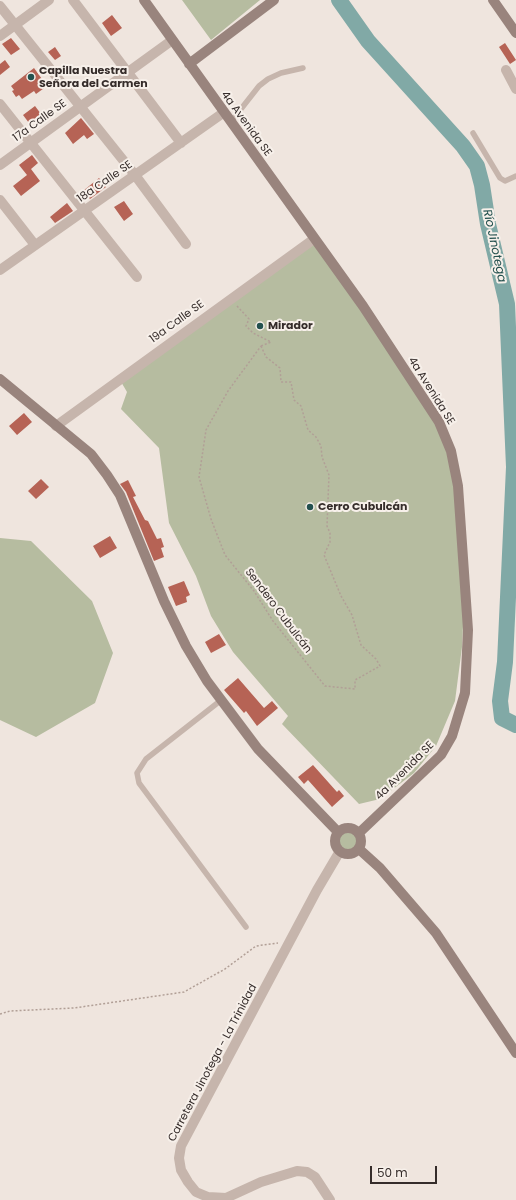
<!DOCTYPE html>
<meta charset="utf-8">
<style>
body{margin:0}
#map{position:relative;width:516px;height:1200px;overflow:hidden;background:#efe5de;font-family:Poppins,sans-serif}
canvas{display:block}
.scale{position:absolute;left:370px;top:1166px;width:67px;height:18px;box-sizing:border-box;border:2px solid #352c2a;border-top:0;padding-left:5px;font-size:12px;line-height:14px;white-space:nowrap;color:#352c2a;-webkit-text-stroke:3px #f7f0ea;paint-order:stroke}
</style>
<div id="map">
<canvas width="516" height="1200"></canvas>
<div class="scale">50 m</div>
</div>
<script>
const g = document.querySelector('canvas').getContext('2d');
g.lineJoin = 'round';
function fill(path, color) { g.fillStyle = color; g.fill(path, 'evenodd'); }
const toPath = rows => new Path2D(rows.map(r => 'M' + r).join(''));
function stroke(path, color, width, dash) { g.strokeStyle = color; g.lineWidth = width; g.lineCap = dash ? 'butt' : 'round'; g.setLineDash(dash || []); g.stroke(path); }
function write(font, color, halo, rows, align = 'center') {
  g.font = font + ' Poppins,sans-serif'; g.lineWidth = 4; g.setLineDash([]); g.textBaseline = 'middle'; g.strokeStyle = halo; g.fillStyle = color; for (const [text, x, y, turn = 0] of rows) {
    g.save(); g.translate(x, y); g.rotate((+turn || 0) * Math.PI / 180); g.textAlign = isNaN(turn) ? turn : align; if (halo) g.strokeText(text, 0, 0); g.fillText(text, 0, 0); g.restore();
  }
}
const green = toPath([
 [182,0,260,0,211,40],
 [315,241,438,423,457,486,464,606,462,647,455,701,436,746,414,773,380,799,359,804,282,724,288,716,233,652,211,616,196,576,169,523,159,448,121,409,127,392,120,380],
 [0,538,31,541,92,601,113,653,95,703,36,737,0,720],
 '336 841a12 12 0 1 1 24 0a12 12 0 1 1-24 0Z'
]);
const stream = toPath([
 [513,441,516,440]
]);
const river = toPath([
 [339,0,368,41,463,146,477,166,482,185,488,224,507,304,514,467,505,662,500,701,502,718,516,725]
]);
const building = toPath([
 [112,15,122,28,111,36,102,23],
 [11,38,20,49,11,55,2,44],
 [505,43,516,60,510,64,499,47],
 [55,47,61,56,55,60,48,52],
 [5,60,10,67,0,75,0,64],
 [34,68,47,86,36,94,34,91,22,99,19,95,16,97,12,91,14,90,11,86],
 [35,106,41,114,29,123,23,115],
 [81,118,94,134,87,139,84,135,73,144,65,133],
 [32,155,38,163,31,169,40,181,21,196,13,186,27,175,19,165],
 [99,178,106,187,90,199,83,191],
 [124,201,133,214,124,221,114,207],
 [67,203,73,211,55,223,50,217],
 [24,413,32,422,17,435,9,426],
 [41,479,49,487,36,499,28,491],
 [128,480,136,496,133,497,145,520,148,521,157,539,161,538,164,547,161,548,164,557,154,561,126,492,120,484],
 [110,536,117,548,100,558,93,546],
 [184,581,190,595,186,597,187,602,176,606,168,587],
 [219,634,226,645,211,653,205,642],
 [238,678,264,708,272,701,278,708,257,726,246,711,244,713,224,690],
 [313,765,337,792,339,790,344,796,332,807,308,780,304,784,298,777]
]);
const path = toPath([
 [237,306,249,319,246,326,253,333,271,342,261,346],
 [261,346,266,357,280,368,281,382,291,382,294,400,301,406,308,430,316,437,321,446,322,457,329,475,327,526,330,533,330,542,324,555,341,596,352,615,361,645,376,659,380,666,355,680,355,689,325,686,273,621,254,591,225,555,211,519,199,477,206,430,228,391,261,346],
 [0,1014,10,1011,74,1008,184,992,225,969,256,946,278,943]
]);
const lane = toPath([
 [230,123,259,86,268,79,281,73,303,68],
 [473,133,500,178,505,181,516,176],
 [220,701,146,759,137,773,139,783,246,927]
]);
const street = toPath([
 [73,0,181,143],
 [0,6,135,175,186,244],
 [0,36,49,0],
 [506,70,516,89],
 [0,104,137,277],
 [0,165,171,41],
 [0,200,35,245],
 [0,270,223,113],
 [56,426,314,239],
 [330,1200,315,1177,307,1172,297,1171,261,1182,226,1198,208,1197,196,1192,188,1182,181,1170,179,1158,181,1146,317,890,340,851]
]);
const secondary = toPath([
 [144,0,363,306,439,422,451,451,458,486,468,630,465,693,452,736,441,755,359,833],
 [493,0,516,33],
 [189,64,274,0],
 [0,379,91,454,107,475,120,495,164,601,186,646,207,681,258,749,338,832],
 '335 841a13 13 0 1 1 26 0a13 13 0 1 1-26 0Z',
 [359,849,380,868,436,933,516,1053]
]);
const markers = [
 [31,77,4,"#24514f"],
 [260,326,4,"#24514f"],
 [310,507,4,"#24514f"]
];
const poiNames = [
 ["Capilla Nuestra",39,71],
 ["Señora del Carmen",39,84],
 ["Mirador",268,326],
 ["Cerro Cubulcán",318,507]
];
const streetNames = [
 ["17a Calle SE",40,121,-36],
 ["4a Avenida SE",246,124,54],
 ["18a Calle SE",105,182,-35],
 ["19a Calle SE",177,322,-36],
 ["4a Avenida SE",431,391,58],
 ["Sendero Cubulcán",278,611,53],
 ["4a Avenida SE",405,771,-45],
 ["Carretera Jinotega - La Trinidad",213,1063,-62]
];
const waterNames = [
 ["Río Jinotega",494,246,78]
];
fill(green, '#b6bca0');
stroke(stream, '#81a9a6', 2.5);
stroke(river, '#81a9a6', 16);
fill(building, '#b66355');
stroke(path, '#b19f96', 1.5, [2, 2]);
stroke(lane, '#c6b5ac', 5.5);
stroke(street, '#c6b5ac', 10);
stroke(secondary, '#99847d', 10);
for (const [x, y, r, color] of markers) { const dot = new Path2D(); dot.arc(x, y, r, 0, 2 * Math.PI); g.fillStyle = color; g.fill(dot); stroke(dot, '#f7f0ea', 1.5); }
write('bold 11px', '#352c2a', '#f7f0ea', poiNames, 'left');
write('11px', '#352c2a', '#f7f0ea', streetNames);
write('italic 12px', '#24514f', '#f7f0ea', waterNames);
</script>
